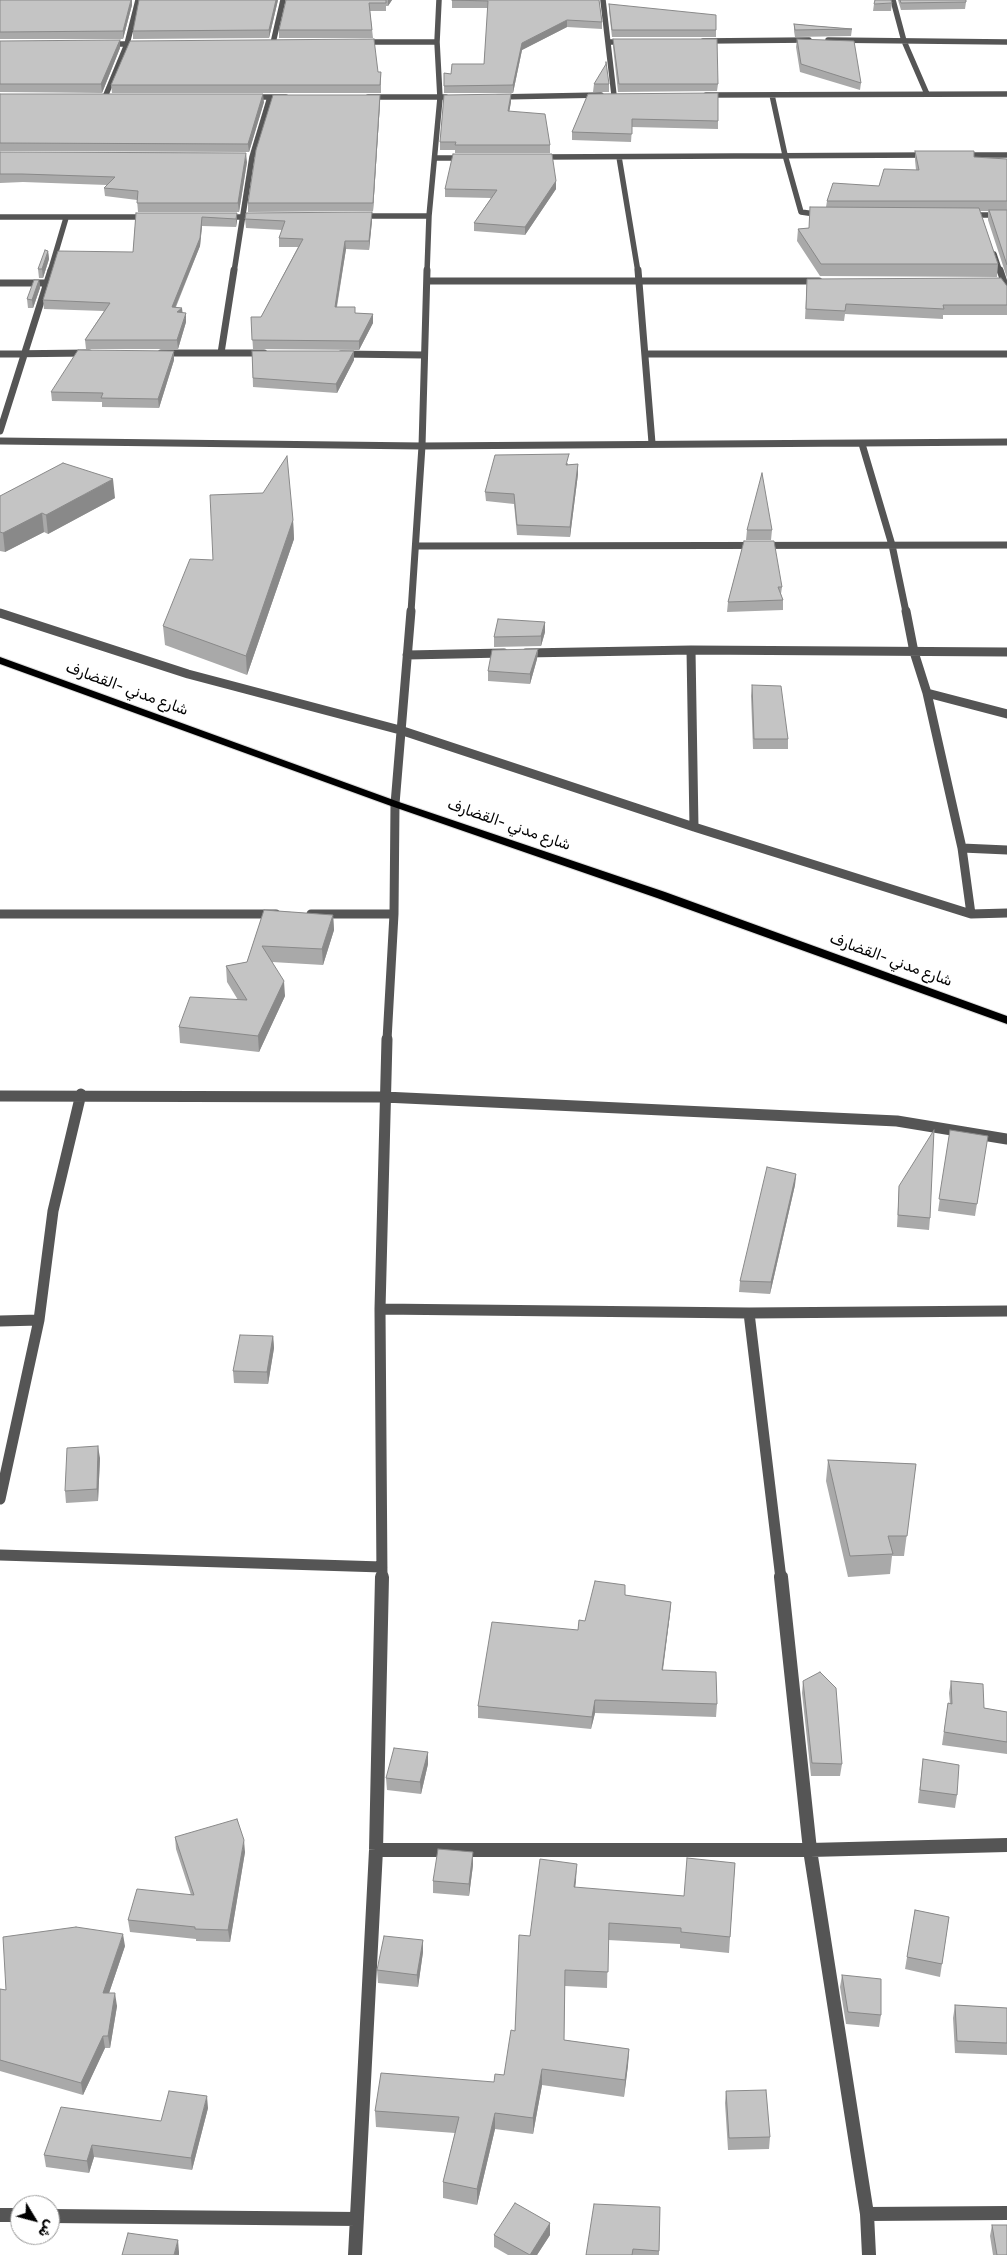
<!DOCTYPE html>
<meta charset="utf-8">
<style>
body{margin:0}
#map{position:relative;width:1007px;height:2255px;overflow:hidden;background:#fff;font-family:Rubik,Vazirmatn,sans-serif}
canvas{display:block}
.north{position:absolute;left:10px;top:2195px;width:50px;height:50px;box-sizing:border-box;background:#fff;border:1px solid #999;border-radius:50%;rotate:127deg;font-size:14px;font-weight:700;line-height:20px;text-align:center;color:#000}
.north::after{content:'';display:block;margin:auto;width:18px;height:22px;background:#000;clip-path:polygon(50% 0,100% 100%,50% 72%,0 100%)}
</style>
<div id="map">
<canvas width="1007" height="2255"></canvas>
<div class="north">ش</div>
</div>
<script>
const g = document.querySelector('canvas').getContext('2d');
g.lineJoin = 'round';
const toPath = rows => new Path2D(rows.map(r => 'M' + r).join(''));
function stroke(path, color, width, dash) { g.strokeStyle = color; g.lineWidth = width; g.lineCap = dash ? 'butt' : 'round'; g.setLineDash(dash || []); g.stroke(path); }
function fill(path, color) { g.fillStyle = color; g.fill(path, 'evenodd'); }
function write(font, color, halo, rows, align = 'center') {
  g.font = font + ' Rubik,Vazirmatn,sans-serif'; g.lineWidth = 4.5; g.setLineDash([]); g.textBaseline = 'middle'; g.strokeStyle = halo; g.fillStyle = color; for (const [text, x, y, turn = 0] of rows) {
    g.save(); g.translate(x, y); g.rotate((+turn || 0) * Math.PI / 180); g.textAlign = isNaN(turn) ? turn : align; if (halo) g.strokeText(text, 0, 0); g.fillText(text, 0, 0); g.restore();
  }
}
const minorFar4 = toPath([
 [603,0,614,95],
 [893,0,904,41,927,94],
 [828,40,1007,42],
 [703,41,809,40],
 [361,42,437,42],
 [608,42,626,42],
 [273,43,283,0],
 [106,44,141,44],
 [706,95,1007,94],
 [772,95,785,155,801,212,822,215],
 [105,97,127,44,138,0],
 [251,97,286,97],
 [368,97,446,97],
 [498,97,601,95],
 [961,155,1007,155],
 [541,157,929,155],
 [619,157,638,272],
 [435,158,466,158],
 [969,215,1007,215],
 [358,216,429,216],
 [0,217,149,217],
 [223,217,259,217],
 [994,254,1000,272],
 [50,272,66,218],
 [234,272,252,157,270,97],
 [427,272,429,216,440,98,437,42,439,0]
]);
const minorFar3 = toPath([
 [638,270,652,443],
 [1000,270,1007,291],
 [428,281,819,281],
 [0,283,45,283],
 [161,353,264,353],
 [221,353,234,270],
 [0,354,89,353],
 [341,354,424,355],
 [645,354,1007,354],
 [0,431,51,270],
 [0,441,422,446,1007,442],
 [862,444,892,545,906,612],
 [417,546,1007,545],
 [411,612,422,446,427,270]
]);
const minorFar2 = toPath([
 [906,611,914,652,927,693,962,848,971,914],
 [0,613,188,674,400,730,694,827,971,914,1007,913],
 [691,650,694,827],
 [526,653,691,650,1007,652],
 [407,655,504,653],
 [927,693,1007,714],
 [962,848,1007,850],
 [0,914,276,914],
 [311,914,394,914],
 [387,1040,394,914,395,804,411,611]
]);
const minorFar1 = toPath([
 [0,1096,384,1097,897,1121,1007,1139],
 [380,1309,749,1313,1007,1311],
 [749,1313,781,1579],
 [0,1321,39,1320],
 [0,1499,39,1320,53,1211,81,1094],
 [0,1555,382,1567],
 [382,1579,380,1309,387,1039]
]);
const minor = toPath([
 [781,1577,810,1850,867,2214,869,2255],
 [376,1850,810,1850,1007,1845],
 [867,2214,1007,2213],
 [0,2215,20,2215],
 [50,2216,357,2219],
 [355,2255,376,1850,382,1577]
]);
const trunk = toPath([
 [0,657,399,802,665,892,1007,1016,1007,1024,657,898,391,806,0,664,0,657]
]);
const wall = toPath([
 [0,0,132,5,123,39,0,39],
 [278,0,269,38,133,39,133,31],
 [286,0,392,0,388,6,386,6,386,11,370,11,373,38,279,38,279,30],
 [452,0,599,0,602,22,602,29,567,27,522,50,513,93,444,93,444,73,451,74,484,64,488,8,452,8],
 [898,0,966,0,966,2,965,9,901,10],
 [892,3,891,11,873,11,874,4],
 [609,4,716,30,716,37,612,37,609,11],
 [794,24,852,29,851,36,795,37,794,31],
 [613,39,718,84,717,91,618,92,613,47],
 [797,39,861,83,860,90,800,72,796,47],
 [0,41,120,48,102,93,0,92],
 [381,72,381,93,112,93,111,85],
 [594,84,609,84,609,92,593,92],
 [0,94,264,102,249,152,0,151],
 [588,94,718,121,718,129,632,127,631,142,572,140,572,132],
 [380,95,380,103,373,211,248,212,248,203],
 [511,102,509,111,550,145,550,153,455,153,455,150,440,150,440,142],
 [915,151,974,157,1007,159,1007,278,988,220,988,211,980,211,998,264,997,277,820,276,797,241,798,229,809,228,810,207,826,207,827,201,879,186,916,170,915,160],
 [0,152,247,162,239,212,138,212,137,200,105,196,104,188,107,185,23,182,0,183],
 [556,181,556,189,525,235,474,231,474,223,491,198,445,197,445,189],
 [372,212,372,221,369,250,346,249,337,307,355,313,373,314,373,323,359,350,253,349,251,317,261,317,298,247,279,247,279,238,282,230,246,228,245,219],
 [136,213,237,213,237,221,236,227,202,226,200,246,176,307,182,308,182,313,186,322,178,349,86,349,85,340,104,311,44,309,43,300,133,252],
 [48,251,49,259,43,278,39,278,38,269],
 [807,279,1007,286,1007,315,943,315,943,319,845,314,844,321,805,319],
 [39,280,40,288,33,308,28,308,27,299],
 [252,351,354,360,337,393,253,387],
 [174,360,159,408,102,407,102,402,52,401,51,392],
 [568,463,568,465,578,464,578,474,570,537,517,535,514,504,486,501,485,492],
 [0,496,115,498,48,534,44,532,5,552,0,551],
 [293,520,294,539,247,675,165,645,163,626,213,560],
 [747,530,772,530,771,540,746,540],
 [744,541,782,587,781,594,783,600,783,610,727,612,728,602],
 [545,622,545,632,541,646,494,647,494,637],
 [538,649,537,659,530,684,488,681,488,671],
 [752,685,788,739,788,749,753,749,751,696],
 [264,910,333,915,334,930,323,965,272,962,285,996,259,1052,180,1043,179,1027,238,1000,227,982,226,966,247,962],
 [950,1130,986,1147,975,1216,938,1211],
 [796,1174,795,1185,770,1294,739,1292,740,1281],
 [899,1186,930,1218,929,1230,897,1227],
 [273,1336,274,1348,268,1384,234,1383,233,1371],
 [100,1458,98,1501,66,1503,65,1491],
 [828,1460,916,1464,904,1556,892,1556,890,1574,848,1577,826,1481],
 [625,1595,671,1602,670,1614,663,1670,717,1704,716,1717,595,1713,591,1729,478,1718,478,1706,578,1630,585,1621],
 [803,1681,842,1764,840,1776,811,1776,802,1693],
 [951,1681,984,1708,1007,1712,1007,1754,942,1745,948,1703,950,1704,949,1693],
 [428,1752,428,1764,421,1794,387,1790,386,1778],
 [923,1759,957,1795,955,1808,918,1803],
 [175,1837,245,1852,230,1942,196,1941,196,1939,130,1932,128,1920,191,1895,176,1849],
 [735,1863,729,1953,680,1948,680,1944,608,1940,607,1988,565,1986,564,2040,629,2049,628,2065,624,2097,542,2085,533,2134,495,2129,477,2205,443,2198,443,2182,455,2133,376,2127,375,2111,494,2082,504,2075,515,2031,530,1936,576,1880,575,1888,684,1896],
 [473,1865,469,1896,433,1893,433,1881],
 [915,1910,949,1917,940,1977,905,1969],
 [423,1940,423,1952,418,1987,378,1983,377,1970],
 [125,1946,109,1993,117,2006,110,2048,105,2048,83,2095,0,2071,0,1989,6,1990],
 [842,1975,881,2015,879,2027,846,2024,840,1987],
 [955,2005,1007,2008,1007,2055,955,2053,953,2018],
 [726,2091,770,2137,769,2149,728,2150,725,2103],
 [208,2108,192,2170,94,2157,89,2173,46,2167,44,2155],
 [660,2207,659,2255,586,2255],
 [992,2225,1007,2255,993,2255,990,2236],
 [494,2235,550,2235,537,2255,508,2255,494,2247]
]);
const shadedWall = toPath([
 [131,0,132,0,132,5,123,39,123,31],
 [276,0,278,0,269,38,269,30],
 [388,0,392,0,388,6],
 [567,20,567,27,522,50,513,93,513,85,522,43],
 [120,40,120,48,102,93,101,84],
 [263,94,264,102,249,152,248,144],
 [511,94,511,102,508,119,508,111],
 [380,95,380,103,373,211,373,203],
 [246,153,247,162,239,212,238,203],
 [556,181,556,189,525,235,525,227],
 [372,212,372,221,369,250,369,241],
 [237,213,237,221,236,227,236,219],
 [202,217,202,226,200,246,172,315,172,307],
 [345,241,346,249,335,316,335,307],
 [48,251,49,259,43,278,42,269],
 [39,280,40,288,33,308,32,300],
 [182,308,183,316,177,312],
 [186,313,186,322,178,349,177,340],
 [373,314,373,323,359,350,359,341],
 [174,351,174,360,159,408,158,399],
 [354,351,354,360,337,393,336,384],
 [578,464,578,474,570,537,570,527],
 [113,479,115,498,48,534,46,515],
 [42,513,44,532,5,552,3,533],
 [293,520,294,539,247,675,246,656],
 [545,622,545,632,541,646,541,636],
 [538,649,537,659,530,684,530,674],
 [333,915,334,930,323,965,322,949],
 [284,981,285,996,259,1052,258,1036],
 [796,1174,795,1185,770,1294,771,1282],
 [273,1336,274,1348,268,1384,267,1372],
 [98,1446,100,1458,98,1501,97,1489],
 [671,1602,670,1614,661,1682,662,1670],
 [595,1700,595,1713,591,1729,592,1717],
 [428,1752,428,1764,421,1794,420,1782],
 [244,1840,245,1852,230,1942,228,1930],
 [473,1852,473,1865,469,1896,469,1884],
 [577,1864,576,1880,573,1904,574,1887],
 [123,1934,125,1946,105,2005,103,1993],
 [423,1940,423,1952,418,1987,417,1975],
 [115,1993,117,2006,110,2048,108,2036],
 [103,2036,105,2048,83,2095,81,2083],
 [629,2049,628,2065,624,2097,625,2080],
 [542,2069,542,2085,533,2134,533,2118],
 [207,2096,208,2108,192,2170,191,2158],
 [495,2113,495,2129,477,2205,477,2189],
 [92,2145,94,2157,89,2173,87,2161],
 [550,2223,550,2235,537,2255,530,2255],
 [178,2240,179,2252,179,2255,174,2255]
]);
const building = toPath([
 [0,0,131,0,123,31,0,32,0,0],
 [139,0,276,0,269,30,133,31,139,0],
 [286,0,386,0,386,3,369,3,372,30,279,30,286,0],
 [452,0,599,0,602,22,567,20,522,43,513,85,444,86,444,73,451,74,452,64,484,64,488,1,452,0],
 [875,0,891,0,892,3,874,4,875,0],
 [900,0,966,0,966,2,901,3,900,0],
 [609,4,716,15,716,30,612,30,609,4],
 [794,24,815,26,852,29,795,30,794,24],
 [374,39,378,72,381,72,380,85,111,85,130,41,374,39],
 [613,39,717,39,718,84,619,84,613,39],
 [797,39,854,41,861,83,801,64,797,39],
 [120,40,101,84,0,84,0,41,120,40],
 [606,62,609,84,594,84,606,64,606,62],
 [718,93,718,121,632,119,632,134,572,132,588,94,718,93],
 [0,94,263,94,248,144,0,143,0,94],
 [511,94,508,111,545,114,550,145,455,145,456,142,440,142,444,95,511,94],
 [273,95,380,95,373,203,248,203,256,150,273,95],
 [915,151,974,151,974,157,1007,159,1007,201,827,201,833,183,879,186,884,169,919,170,915,151],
 [0,152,246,153,238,203,137,203,138,191,104,188,115,177,22,174,0,174,0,152],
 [453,154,552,154,556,181,525,227,474,223,497,190,445,189,453,154],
 [810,207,979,208,998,264,821,264,798,229,809,228,810,207],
 [989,210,1007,210,1007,265,989,210],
 [372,212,369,241,345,241,335,307,355,307,355,313,373,314,359,341,252,340,251,317,261,317,303,239,279,238,285,221,245,219,246,213,372,212],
 [136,213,237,213,236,219,202,217,200,238,172,307,182,308,177,312,186,313,177,340,85,340,110,303,43,300,58,251,133,252,136,213],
 [45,250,48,251,42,269,38,269,45,250],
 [1001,278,1007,286,1007,305,943,305,944,309,846,304,845,311,806,309,807,279,1001,278],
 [34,280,39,280,32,300,27,299,34,280],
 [78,350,174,351,158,399,101,398,103,393,51,392,78,350],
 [252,351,354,351,336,384,253,378,252,351],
 [569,454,566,465,578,464,570,527,517,525,514,494,485,492,495,455,569,454],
 [287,456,293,520,246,656,163,626,190,559,213,560,210,495,263,493,287,456],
 [63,463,113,479,46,515,42,513,3,533,0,532,0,496,63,463],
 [762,473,772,530,747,530,762,473],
 [744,541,774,541,782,587,778,587,783,600,728,602,744,541],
 [498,619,545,622,541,636,494,637,498,619],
 [538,649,530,674,488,671,492,650,538,649],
 [752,685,781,686,788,739,754,739,752,685],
 [264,910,333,915,322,949,262,946,284,981,258,1036,179,1027,190,997,247,1000,226,966,247,962,264,910],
 [934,1130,930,1218,898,1215,899,1186,934,1130],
 [950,1130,988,1136,977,1204,939,1199,950,1130],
 [767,1167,796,1174,771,1282,740,1281,767,1167],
 [240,1335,273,1336,267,1372,233,1371,240,1335],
 [98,1446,97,1489,65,1491,67,1448,98,1446],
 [828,1460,916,1464,907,1536,888,1536,893,1554,850,1556,828,1460],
 [595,1581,625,1585,625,1595,671,1602,662,1670,716,1672,717,1704,595,1700,592,1717,478,1706,492,1622,578,1630,579,1620,585,1621,595,1581],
 [820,1672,836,1688,842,1764,812,1763,803,1681,820,1672],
 [951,1681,983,1684,984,1708,1007,1712,1007,1742,944,1732,948,1703,952,1704,951,1681],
 [394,1748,428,1752,420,1782,386,1778,394,1748],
 [923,1759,959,1765,957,1795,920,1790,923,1759],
 [237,1819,244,1840,228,1930,195,1929,195,1927,128,1920,137,1889,194,1895,175,1837,237,1819],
 [438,1849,473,1852,469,1884,433,1881,438,1849],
 [687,1858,735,1863,730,1937,681,1932,681,1928,609,1923,608,1972,565,1970,564,2040,629,2049,625,2080,542,2069,533,2118,495,2113,477,2189,443,2182,459,2117,375,2111,381,2073,494,2082,495,2074,504,2075,511,2030,515,2031,519,1935,530,1936,540,1859,577,1864,574,1887,684,1896,687,1858],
 [915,1910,949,1917,942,1964,907,1957,915,1910],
 [76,1927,123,1934,103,1993,115,1993,108,2036,103,2036,81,2083,0,2060,0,1989,6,1990,3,1937,76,1927],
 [384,1936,423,1940,417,1975,377,1970,384,1936],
 [842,1975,881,1979,881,2015,848,2012,842,1975],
 [955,2005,1007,2008,1007,2043,957,2041,955,2005],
 [766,2090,770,2137,729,2138,726,2091,766,2090],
 [169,2091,207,2096,191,2158,92,2145,87,2161,44,2155,61,2107,161,2121,169,2091],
 [515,2203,550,2223,530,2255,494,2235,515,2203],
 [594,2204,660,2207,659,2251,633,2249,632,2255,586,2255,594,2204],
 [992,2225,1007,2225,1007,2255,997,2255,992,2225],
 [128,2233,178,2240,174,2255,122,2255,128,2233]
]);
const streetNames = [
 ["شارع مدني -القضارف",127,689,20],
 ["شارع مدني -القضارف",509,825,19],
 ["شارع مدني -القضارف",891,960,20]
];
stroke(trunk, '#dbdbdb', 2);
stroke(minorFar4, '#555', 5.5);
stroke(minorFar3, '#555', 7);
stroke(minorFar2, '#555', 9);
stroke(minorFar1, '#555', 11);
stroke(minor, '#555', 14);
fill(trunk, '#000');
fill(wall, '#a9a9a9');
fill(shadedWall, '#898989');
fill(building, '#c4c4c4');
stroke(building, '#898989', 1);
write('15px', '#000', '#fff', streetNames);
</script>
